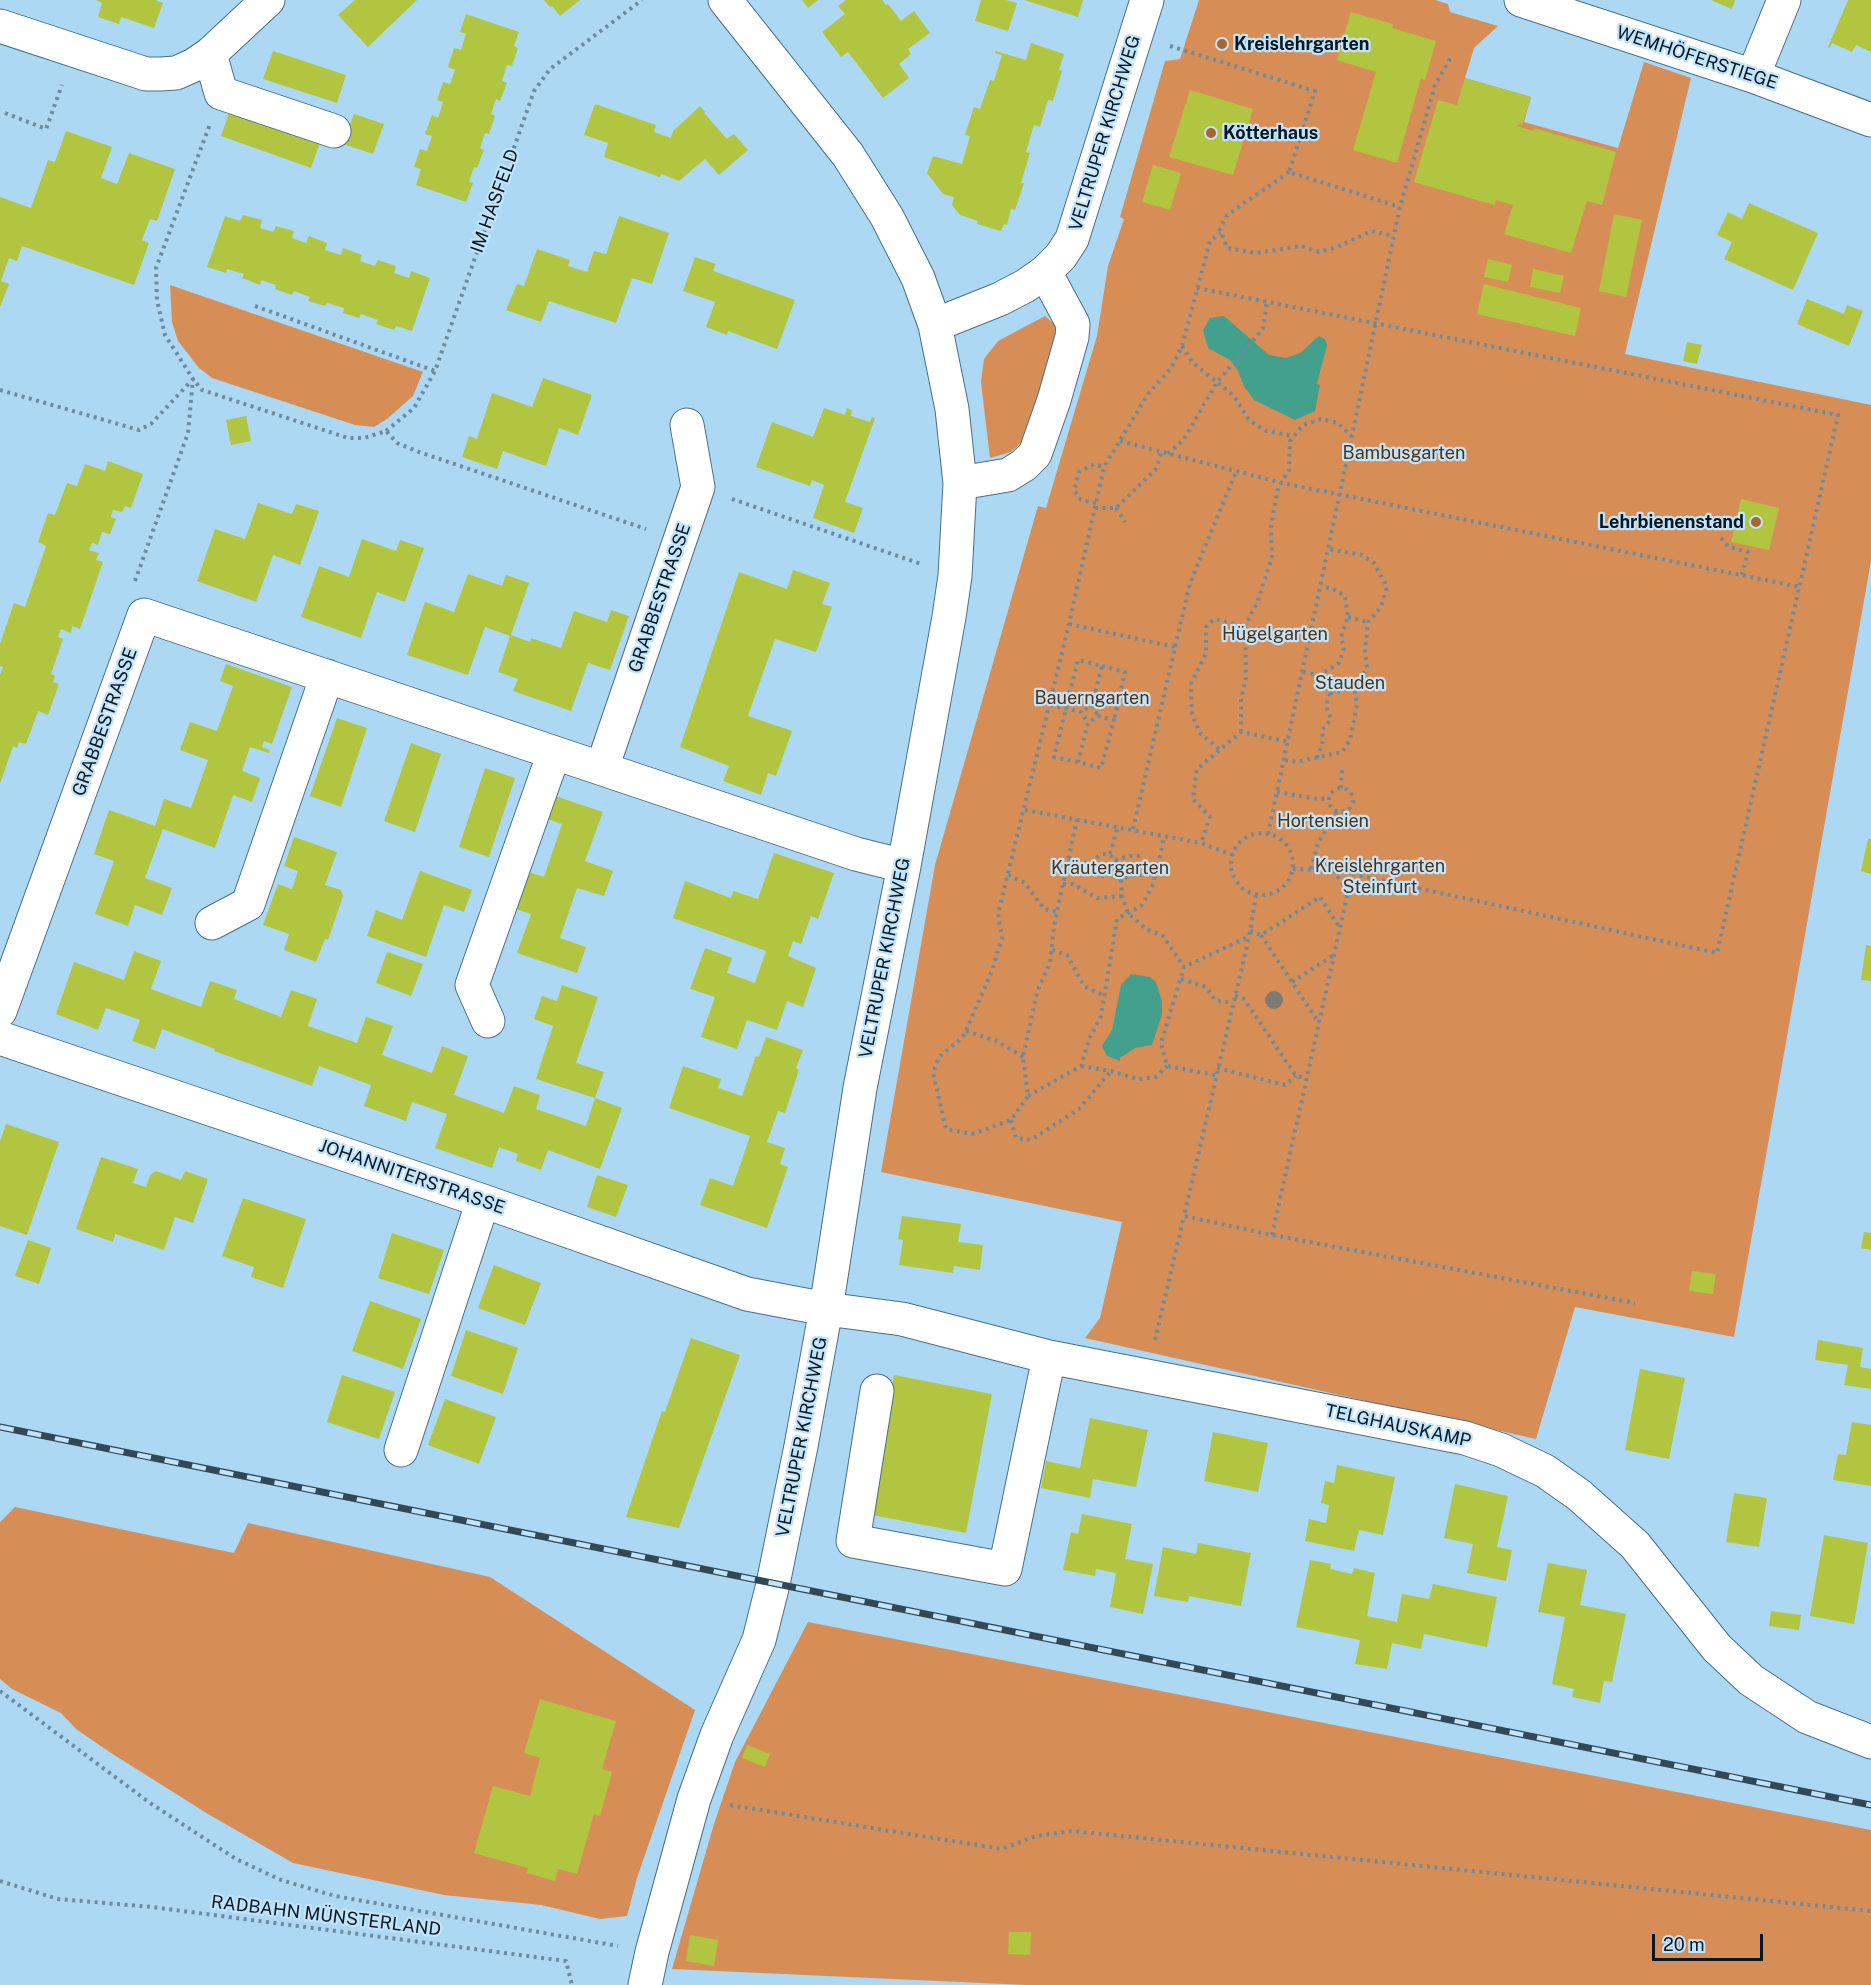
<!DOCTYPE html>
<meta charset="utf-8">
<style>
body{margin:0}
#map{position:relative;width:1871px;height:1985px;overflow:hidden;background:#add8f4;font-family:"Public Sans",sans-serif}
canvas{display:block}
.scale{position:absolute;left:1652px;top:1934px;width:111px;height:27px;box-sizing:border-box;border:3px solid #081822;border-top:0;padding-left:8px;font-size:18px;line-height:21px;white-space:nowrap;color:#081822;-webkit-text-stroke:4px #c2e4fa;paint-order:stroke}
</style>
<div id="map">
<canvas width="1871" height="1985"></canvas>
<div class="scale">20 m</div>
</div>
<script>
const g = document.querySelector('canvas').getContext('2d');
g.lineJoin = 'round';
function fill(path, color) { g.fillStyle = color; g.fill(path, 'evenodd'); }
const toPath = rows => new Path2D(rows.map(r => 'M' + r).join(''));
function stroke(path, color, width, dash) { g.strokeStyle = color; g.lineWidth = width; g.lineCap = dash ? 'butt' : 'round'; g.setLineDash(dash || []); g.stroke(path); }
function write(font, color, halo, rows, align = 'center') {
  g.font = font + ' "Public Sans",sans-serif'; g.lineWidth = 4.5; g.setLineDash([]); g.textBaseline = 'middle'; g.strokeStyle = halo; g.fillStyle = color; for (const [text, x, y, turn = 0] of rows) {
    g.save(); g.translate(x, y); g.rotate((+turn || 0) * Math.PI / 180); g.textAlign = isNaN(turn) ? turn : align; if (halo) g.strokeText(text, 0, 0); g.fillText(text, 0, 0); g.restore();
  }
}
const green = toPath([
 [1199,0,1435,0,1448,4,1450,12,1498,26,1474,48,1465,78,1531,97,1524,122,1618,148,1644,62,1691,78,1625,354,1871,405,1871,561,1734,1337,1575,1307,1536,1439,1085,1338,1100,1318,1122,1222,881,1172,935,865,1038,506,1046,508,1097,336,1108,266,1124,219,1120,217,1165,61,1180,59],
 [170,285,423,372,413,396,387,419,374,427,355,425,212,378,199,368,178,341,172,322],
 [1045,316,1054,324,1058,339,1025,439,1011,452,990,458,981,382,984,359,998,341],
 [15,1507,234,1553,248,1523,490,1577,695,1710,637,1878,627,1916,600,1919,541,1905,444,1895,293,1863,208,1814,111,1753,76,1729,61,1713,12,1689,0,1679,0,1522],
 [808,1622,1871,1830,1871,1985,1026,1985,672,1969,714,1824,735,1762]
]);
const water = toPath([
 [1224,316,1269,355,1286,358,1300,353,1319,336,1325,339,1327,345,1317,384,1320,385,1315,411,1295,420,1254,400,1244,386,1238,371,1230,360,1208,348,1203,330,1210,318],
 [1131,974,1150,977,1156,982,1162,1001,1162,1014,1152,1045,1135,1048,1120,1058,1120,1061,1107,1056,1102,1046,1112,1030,1121,985]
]);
const building = toPath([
 [96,0,155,0,163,3,154,28,121,17,119,24,98,17,102,3],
 [355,0,417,0,368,47,338,15],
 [544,0,580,0,560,16,552,6,550,7],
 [802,0,818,0,808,8],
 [846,0,882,0,886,5,888,4,901,21,914,11,930,33,908,49,911,54,899,64,909,78,883,98,848,52,841,57,822,32,845,14,838,6],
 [981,0,1006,0,1017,3,1008,31,975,21],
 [1024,0,1083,0,1078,17],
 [1711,0,1735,0,1732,9],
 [1848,0,1871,0,1871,52,1856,45,1852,52,1832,43,1830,48,1828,47],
 [1351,12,1393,24,1392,28,1436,41,1425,80,1421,78,1397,163,1353,150,1376,72,1337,60],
 [466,14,519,32,514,46,518,48,512,66,507,65,502,81,507,83,500,101,496,99,491,114,495,116,489,134,485,133,480,148,484,150,477,168,474,167,469,182,473,183,466,202,416,185,421,169,414,167,420,149,427,151,432,136,425,134,432,115,438,118,443,102,437,100,443,82,450,84,455,70,448,67,454,48,461,50,466,34,460,32],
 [1031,43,1064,54,1059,70,1062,71,1053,101,1048,100,1040,127,1034,125,1026,152,1030,153,1021,183,1024,183,1015,210,1011,209,1007,225,1004,224,1001,231,977,224,978,221,960,215,952,205,954,197,943,194,927,173,933,156,962,164,970,136,965,135,974,107,980,109,990,80,994,81,1002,55,995,53,995,51,1026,60],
 [273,51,346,75,337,103,263,79],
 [1465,78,1531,97,1523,122,1522,125,1518,124,1517,126,1533,131,1534,128,1616,152,1602,205,1587,201,1571,253,1504,234,1513,205,1496,200,1495,205,1414,182,1438,100,1457,105],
 [1190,90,1253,109,1233,175,1169,157],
 [595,104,656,125,654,132,671,138,673,131,700,106,705,112,704,113,727,139,734,134,748,150,719,175,705,159,679,181,661,174,660,177,604,157,608,143,584,135],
 [231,107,321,140,311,168,221,136],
 [354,114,384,124,373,154,343,144],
 [66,131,112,147,101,178,117,184,129,153,175,169,157,221,150,219,142,240,149,243,134,285,22,246,17,261,9,258,1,281,9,284,0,307,0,197,31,208,48,160,55,162],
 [1153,165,1181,173,1170,210,1142,202],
 [1749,203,1818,233,1793,290,1724,259,1732,242,1717,235,1728,212,1742,219],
 [1614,214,1642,220,1626,297,1599,291],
 [243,215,262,220,260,228,273,232,276,226,294,231,292,238,306,243,309,236,327,243,325,250,341,255,343,248,362,255,360,261,375,266,378,260,396,266,394,273,409,278,411,271,430,278,412,331,396,326,394,330,376,324,378,320,361,314,359,318,343,313,344,308,327,303,325,306,308,301,310,297,294,291,292,295,275,289,276,285,261,280,260,285,242,278,244,274,227,269,226,273,207,267,225,216,240,221],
 [619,216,669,233,652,284,632,278,616,323,549,301,541,322,506,310,517,284,524,286,537,249,570,260,568,266,587,272,594,251,606,254],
 [695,257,716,264,713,271,795,300,777,349,728,331,727,335,706,327,715,302,683,291],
 [1488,259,1512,265,1508,282,1484,277],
 [1533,269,1564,276,1560,293,1530,287],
 [1484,284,1581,308,1575,336,1477,314],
 [1807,299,1844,314,1847,305,1863,311,1849,346,1797,324],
 [1687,342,1702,345,1697,364,1683,361],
 [543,378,592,395,578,435,559,428,546,466,503,451,497,469,462,457,469,436,477,439,492,393,532,407],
 [824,408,845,415,847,408,852,410,851,416,870,422,872,417,875,418,846,499,845,502,863,508,854,533,813,518,824,485,812,480,810,486,756,467,772,422,813,437],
 [246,416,251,441,231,445,226,420],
 [108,461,143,474,131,508,125,506,122,512,113,510,111,517,116,519,110,534,102,532,98,545,92,543,89,550,99,553,96,560,103,562,80,629,72,626,71,633,61,629,58,637,63,639,51,674,55,676,53,682,59,684,48,715,38,711,26,744,19,742,17,748,13,746,0,784,0,675,3,667,0,666,0,644,14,603,25,607,46,546,38,542,48,513,55,515,67,483,77,486,85,464,105,471],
 [1741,499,1779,508,1769,550,1731,542],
 [258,503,292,514,296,504,319,511,300,565,273,555,256,602,197,581,215,529,245,539],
 [362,539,396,551,400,540,424,548,405,602,377,592,361,638,301,617,319,566,349,577],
 [793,570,830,583,822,604,832,607,816,652,775,639,748,716,792,731,776,776,768,773,761,795,723,781,729,766,680,747,739,572,787,589],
 [468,574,502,586,506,575,529,583,511,635,530,642,531,638,561,648,574,611,607,622,611,610,629,616,610,670,588,663,571,711,513,691,518,679,498,672,510,636,485,627,468,675,407,655,425,602,454,612],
 [226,664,292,687,272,744,264,741,262,747,270,750,269,753,250,747,242,771,260,778,252,802,233,795,215,848,163,829,145,878,172,888,162,915,135,905,128,926,95,914,114,861,94,854,109,810,155,826,164,799,191,808,208,760,180,750,190,722,217,731,233,686,220,681],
 [337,718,367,728,341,807,310,796],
 [411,743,441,754,415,832,384,821],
 [485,768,515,778,489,857,459,847],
 [549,794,603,812,585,861,613,871,604,896,577,888,560,938,586,947,577,973,517,953,531,914,510,907,523,870,544,877,562,824,541,817],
 [294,837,337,852,325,885,341,890,343,896,328,940,325,939,316,962,284,950,289,934,263,925,278,884,292,889,298,871,284,866],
 [1868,839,1871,839,1871,874,1861,871],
 [774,853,834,873,818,919,811,916,801,944,793,941,788,956,816,968,803,1007,787,1001,777,1030,747,1020,737,1049,701,1037,715,997,690,989,705,948,732,958,727,973,755,983,766,951,673,918,685,881,731,898,733,891,758,899],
 [420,871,472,890,464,912,444,905,426,957,367,936,376,910,402,920],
 [1866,945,1871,946,1871,981,1861,980],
 [134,951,161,961,151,989,201,1007,210,981,237,990,234,999,281,1017,291,990,317,999,308,1026,357,1043,366,1017,393,1026,382,1055,432,1073,442,1046,468,1056,454,1095,504,1113,514,1086,540,1095,536,1109,586,1126,595,1098,622,1108,600,1169,548,1150,541,1170,516,1161,518,1154,499,1147,492,1168,435,1148,447,1114,412,1102,406,1121,364,1106,371,1085,319,1066,312,1086,214,1051,215,1049,162,1029,155,1049,132,1041,140,1020,106,1008,98,1030,56,1014,74,962,124,980],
 [387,952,423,964,411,996,376,983],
 [562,985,598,997,576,1063,604,1072,595,1098,536,1079,553,1026,534,1019,542,996,557,1001],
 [766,1037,803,1050,796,1068,799,1070,785,1113,778,1111,767,1142,785,1148,780,1164,788,1167,767,1228,700,1205,710,1178,733,1186,750,1136,669,1108,683,1066,721,1079,718,1088,742,1096,756,1056,759,1057],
 [6,1124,59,1142,27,1235,0,1226,0,1141],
 [101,1157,138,1169,133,1183,146,1187,150,1175,156,1171,181,1180,185,1171,208,1179,193,1223,175,1217,164,1250,115,1234,113,1242,76,1229],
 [597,1175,628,1185,616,1217,587,1207],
 [243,1198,306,1219,283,1288,251,1277,254,1267,222,1256],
 [902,1216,961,1224,958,1242,983,1245,980,1270,954,1266,953,1273,899,1265,903,1240,898,1239],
 [1864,1232,1871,1233,1871,1250,1861,1248],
 [392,1233,444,1250,429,1294,378,1278],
 [28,1240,51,1248,39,1284,15,1276],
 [494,1265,541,1283,525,1325,478,1308],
 [1692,1271,1716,1274,1713,1294,1689,1291],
 [370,1301,421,1319,403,1369,352,1351],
 [466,1330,518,1348,503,1394,451,1376],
 [691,1338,740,1355,679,1528,626,1517,662,1411,665,1412],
 [1818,1340,1863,1348,1860,1367,1871,1369,1871,1389,1844,1385,1848,1365,1815,1360],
 [1640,1369,1685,1378,1669,1459,1625,1450],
 [342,1375,395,1392,379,1439,327,1422],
 [894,1375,992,1394,966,1533,867,1514],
 [445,1399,496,1417,479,1464,428,1445],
 [1090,1418,1148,1430,1136,1487,1093,1479,1090,1498,1041,1488,1046,1461,1080,1468],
 [1852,1422,1871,1425,1871,1486,1833,1480,1838,1454,1846,1455],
 [1213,1432,1268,1443,1258,1492,1204,1481],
 [1337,1465,1395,1477,1383,1535,1359,1530,1354,1551,1305,1541,1309,1519,1326,1523,1329,1505,1321,1503,1325,1481,1334,1483],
 [1455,1484,1508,1496,1497,1547,1512,1550,1506,1581,1467,1573,1473,1544,1444,1538],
 [1734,1493,1767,1498,1759,1547,1726,1542],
 [1082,1514,1132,1524,1125,1559,1153,1564,1143,1614,1110,1607,1116,1573,1096,1569,1095,1576,1063,1570,1071,1532,1078,1534],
 [1824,1535,1868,1543,1854,1624,1810,1616],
 [1198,1543,1251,1553,1241,1606,1189,1596,1188,1602,1154,1596,1163,1547,1196,1554],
 [1310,1560,1331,1564,1330,1569,1352,1574,1354,1568,1375,1573,1367,1616,1397,1622,1402,1594,1429,1599,1433,1584,1497,1597,1487,1647,1424,1634,1421,1649,1392,1643,1387,1669,1355,1664,1360,1640,1296,1627],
 [1548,1563,1587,1570,1580,1605,1626,1614,1612,1682,1604,1681,1600,1703,1572,1697,1574,1689,1552,1684,1565,1617,1538,1612],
 [1771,1611,1801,1615,1799,1630,1769,1626],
 [540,1699,616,1721,602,1769,612,1772,600,1816,594,1814,577,1874,558,1869,555,1881,527,1873,528,1868,474,1853,493,1786,530,1796,540,1758,524,1753],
 [747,1745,770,1754,765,1767,742,1758],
 [1009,1932,1031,1932,1030,1955,1008,1954],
 [690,1935,718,1940,714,1966,686,1961]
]);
const path = toPath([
 [1170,46,1315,91,1289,172,1400,207],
 [5,113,46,129,62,85],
 [1289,172,1227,215,1220,229,1227,248,1256,253,1301,246,1319,252,1337,247,1371,231,1394,236],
 [1197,288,1838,415,1717,953,1334,870,1292,869],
 [255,306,435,371],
 [1182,346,1192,362,1234,396,1249,420,1266,431,1294,436],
 [0,390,139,430,151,424,193,379,202,390,348,438,364,438,386,431,397,443,419,452,646,529],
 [386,431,414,408,435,371,534,91,550,69,642,0],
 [1120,441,1282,483,1800,587],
 [1168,454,1184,439,1217,382,1263,329,1267,301],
 [732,499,921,564],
 [1096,503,1081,500,1074,490,1079,472,1094,464,1104,467],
 [1095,508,1116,508,1156,469,1161,453],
 [1116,508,1125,522],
 [1721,538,1729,547,1748,552,1742,575],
 [135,581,188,433,193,379,165,335,157,300,156,268,210,124],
 [1348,617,1368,622],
 [1069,624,1175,647],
 [1102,666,1125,672,1114,720],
 [1303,672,1319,675,1339,663,1344,648,1341,637,1348,617,1345,596,1333,589,1321,586],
 [1330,693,1354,688],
 [1050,705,1081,712,1088,723,1078,762,1101,768,1114,720,1098,716,1088,723],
 [1092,705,1098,716],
 [1241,732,1241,699,1246,678,1245,626,1257,603,1272,558,1271,526,1278,488,1289,470,1290,441,1303,425,1321,419,1338,423,1352,437],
 [1219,749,1200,733,1192,714,1191,684,1206,653,1206,627,1214,619,1245,626],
 [1317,758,1323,741,1322,730,1331,719,1326,706,1330,693,1319,675],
 [1285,760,1296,762,1342,752,1350,740,1357,704,1354,688,1367,668,1365,650,1368,622,1381,607,1387,587,1374,563,1362,555,1329,549],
 [1078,762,1054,757,1078,660,1102,666,1092,705,1081,712],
 '1329 800a12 12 0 1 1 24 0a12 12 0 1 1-24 0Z',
 [1341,788,1342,770],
 [1277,792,1318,799,1329,798],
 [1025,810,1201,843],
 [1077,819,1054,926,1050,963,1037,992,1023,1057,1028,1096,1011,1120,972,1134,946,1129,933,1073,939,1057,963,1037,990,976,1002,938,998,914,1069,624,1104,467,1148,394,1172,367,1182,346,1210,241,1221,233],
 [1133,829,1190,583,1236,472],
 '1231 864a31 31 0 1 1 62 0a31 31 0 1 1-62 0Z',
 [1268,834,1400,207,1435,85,1452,55],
 [1110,854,1118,826],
 '1094 865a11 11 0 1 1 22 0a11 11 0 1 1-22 0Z',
 [1233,855,1201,843,1210,817,1193,799,1197,769,1241,732,1289,742],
 [1069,859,1094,865],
 [1115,860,1130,856,1141,856],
 [1311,869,1318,843,1337,812],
 [1113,873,1121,880,1131,875,1141,875],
 [1008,875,1025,883,1044,909,1057,912],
 [1121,880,1122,896,1128,913,1146,929,1163,936,1184,967],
 [1063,884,1073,884,1097,898,1122,896],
 [1256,895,1249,937,1184,1216,1272,1235,1635,1303],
 [1250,931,1261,935,1320,897,1340,928],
 [1261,935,1319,1023],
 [1052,950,1067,955,1084,986,1105,996],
 [1181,979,1206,987,1215,1000,1233,1003],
 [1292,982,1334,955],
 [1235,996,1244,999,1296,1076,1306,1078],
 [966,1031,997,1041,1023,1057],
 [1081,1066,1111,1071,1137,1079,1156,1077,1167,1066],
 [1217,1068,1285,1085,1296,1076],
 [1215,1075,1167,1066,1161,1043,1184,967,1248,937],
 [1028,1096,1081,1066,1090,1037,1101,1016,1117,919,1141,906,1152,887,1159,862,1164,836],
 [1011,1120,1016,1138,1031,1140,1079,1109,1111,1071],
 [1272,1235,1348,892,1334,871],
 [1155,1340,1184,1216],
 [0,1691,150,1803,236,1859,281,1880,335,1896,618,1946],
 [730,1805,1002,1849,1036,1836,1072,1831,1871,1911],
 [0,1881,58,1899,152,1907,566,1961,572,1985]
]);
const minor = toPath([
 [1521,0,1753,76,1871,120],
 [0,26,146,74,161,74,176,73,194,65,210,54,268,0],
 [210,54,221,93,334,131],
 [1753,76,1784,0],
 [935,325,1000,299,1025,286,1045,272,1061,256,1072,239,1147,0],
 [960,483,1008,475,1024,465,1035,454,1054,400,1072,337,1073,324,1045,272],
 [602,768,698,487,687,425],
 [212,923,248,904,327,676],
 [0,1011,144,615,856,854,904,866],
 [488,1021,472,985,554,753],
 [0,1038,483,1201,747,1294,826,1309,902,1319,1049,1357,1465,1438,1501,1450,1545,1471,1579,1495,1635,1545,1717,1648,1751,1680,1807,1717,1871,1742],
 [877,1391,853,1541,1005,1569,1049,1357],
 [401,1450,483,1201],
 [645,1985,652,1952,694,1799,717,1735,759,1640,773,1584,801,1446,826,1309,860,1088,904,866,949,617,955,576,960,483,952,409,935,325,918,278,887,217,848,155,725,0]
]);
const rail = toPath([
 [0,1427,1871,1805]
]);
const trees = [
 [1274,1000]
];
const markers = [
 [1222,44,6,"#a76530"],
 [1211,133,6,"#a76530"],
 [1756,522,6,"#a76530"]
];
const poiNames = [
 ["Kreislehrgarten",1234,44],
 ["Kötterhaus",1223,133],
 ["Lehrbienenstand",1744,522,"right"]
];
const streetNames = [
 ["WEMHÖFERSTIEGE",1697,58,18],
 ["VELTRUPER KIRCHWEG",1105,133,-73],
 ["IM HASFELD",495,201,-70],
 ["GRABBESTRASSE",660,598,-71],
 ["GRABBESTRASSE",105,722,-70],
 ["VELTRUPER KIRCHWEG",885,958,-79],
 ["JOHANNITERSTRASSE",412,1177,19],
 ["TELGHAUSKAMP",1398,1426,12],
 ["VELTRUPER KIRCHWEG",802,1437,-79],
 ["RADBAHN MÜNSTERLAND",326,1916,7]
];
const parkNames = [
 ["Bambusgarten",1404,453],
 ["Hügelgarten",1275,634],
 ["Stauden",1350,683],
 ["Bauerngarten",1092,698],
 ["Hortensien",1323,821],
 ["Kreislehrgarten",1380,866],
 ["Steinfurt",1380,887],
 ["Kräutergarten",1110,868]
];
fill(green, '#d78e56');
fill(water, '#42a08d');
fill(building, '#b2c540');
stroke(minor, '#487089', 35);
stroke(path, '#6b8ba0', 4, [3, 4.5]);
stroke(minor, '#fff', 33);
stroke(rail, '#314856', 7);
stroke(rail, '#c2e4fa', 4.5, [14]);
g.fillStyle = '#7e7b74';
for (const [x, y] of trees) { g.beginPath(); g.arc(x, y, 9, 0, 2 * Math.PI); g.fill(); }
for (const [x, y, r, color] of markers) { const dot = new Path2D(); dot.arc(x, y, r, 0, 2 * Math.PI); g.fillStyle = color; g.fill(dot); stroke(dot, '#c2e4fa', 2); }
write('bold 18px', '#081822', '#c2e4fa', poiNames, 'left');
write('18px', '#081822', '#c2e4fa', streetNames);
write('18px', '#572f0c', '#c2e4fa', parkNames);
</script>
